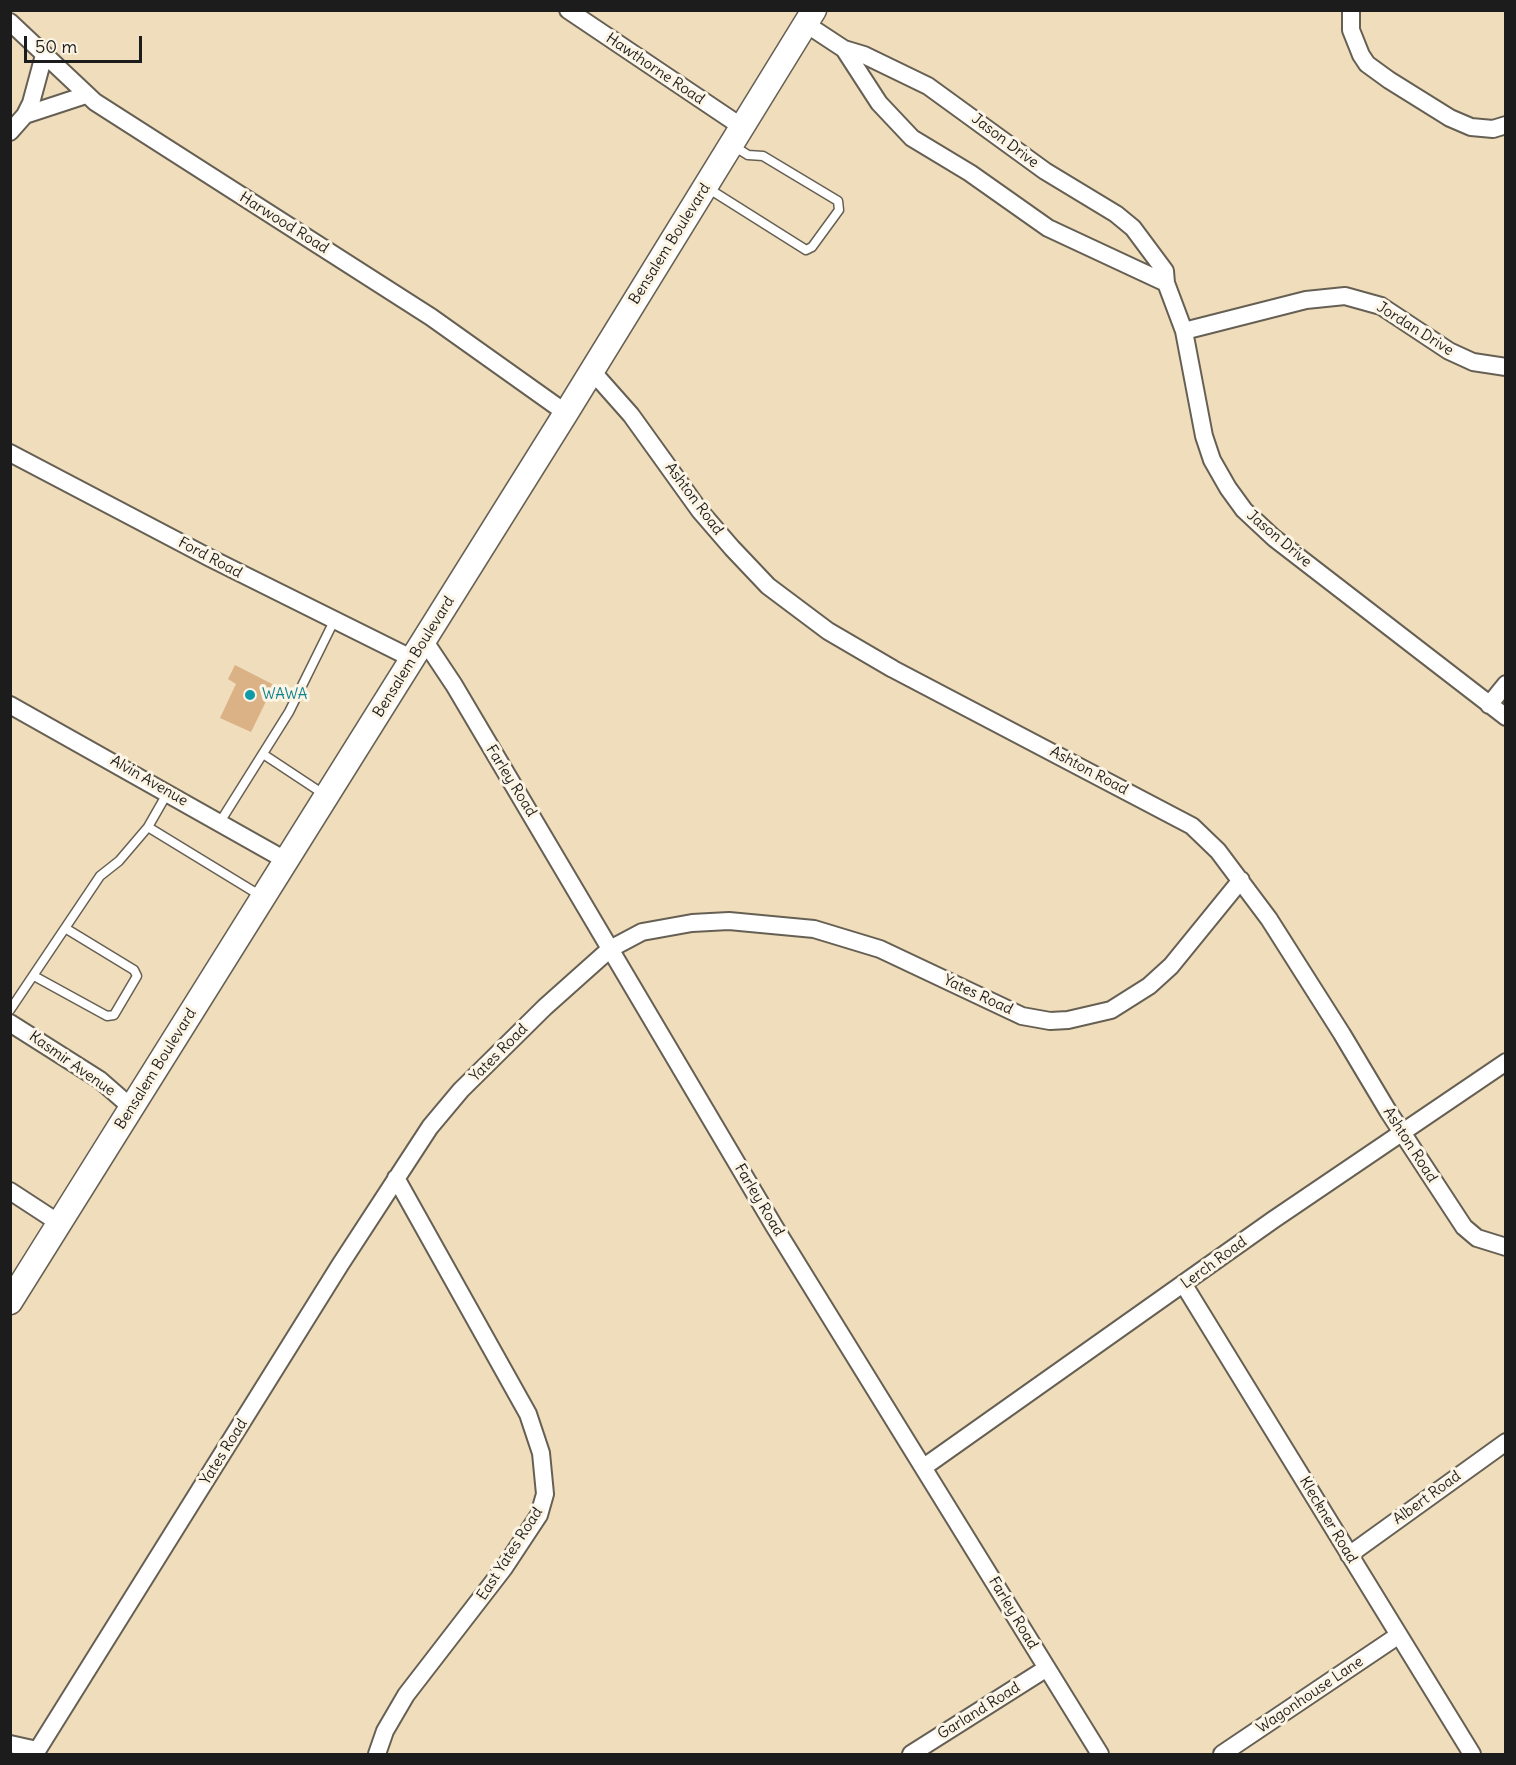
<!DOCTYPE html>
<style>
body{margin:0}
#map{position:relative;width:1516px;height:1765px;overflow:hidden;background:#f0ddbb;font-family:Delius,sans-serif}
canvas{display:block}
.frame{position:absolute;inset:0;border:12px solid #1c1c1c;pointer-events:none}
.scale{position:absolute;left:24px;top:36px;width:118px;height:27px;box-sizing:border-box;border:3px solid #1c1c1c;border-top:0;padding-left:8px;font-size:18px;line-height:21px;white-space:nowrap;color:#1c1c1c;-webkit-text-stroke:4px #fcf5e5;paint-order:stroke}
</style>
<div id="map">
<canvas width="1516" height="1765"></canvas>
<div class="frame"></div>
<div class="scale">50 m</div>
</div>
<script>
const g = document.querySelector('canvas').getContext('2d');
g.lineJoin = 'round';
function fill(path, color) { g.fillStyle = color; g.fill(path, 'evenodd'); }
const toPath = rows => new Path2D(rows.map(r => 'M' + r).join(''));
function stroke(path, color, width, dash) { g.strokeStyle = color; g.lineWidth = width; g.lineCap = dash ? 'butt' : 'round'; g.setLineDash(dash || []); g.stroke(path); }
function write(font, color, halo, rows, align = 'center') {
  g.font = font + ' Delius,sans-serif'; g.lineWidth = 6; g.setLineDash([]); g.textBaseline = 'middle'; g.strokeStyle = halo; g.fillStyle = color; for (const [text, x, y, turn = 0] of rows) {
    g.save(); g.translate(x, y); g.rotate((+turn || 0) * Math.PI / 180); g.textAlign = isNaN(turn) ? turn : align; if (halo) g.strokeText(text, 0, 0); g.fillText(text, 0, 0); g.restore();
  }
}
const building = toPath([
 [235,665,274,685,251,732,220,718,236,684,228,679]
]);
const lane = toPath([
 [706,187,806,250,812,247,839,210,838,201,763,156,748,155,732,145],
 [263,754,325,795],
 [168,792,148,827,261,896],
 [220,822,289,712,334,621],
 [34,976,107,1016,114,1015,137,976,134,970,65,928],
 [10,1010,100,876,119,861,148,827]
]);
const street = toPath([
 [568,10,742,127],
 [1351,10,1351,30,1361,55,1367,64,1389,80,1450,118,1471,127,1493,129,1506,125],
 [10,22,95,102,431,317,566,413],
 [806,24,844,49,864,55,928,86,1045,171,1116,214,1133,228,1165,271,1166,283,1184,331,1204,436,1212,460,1228,488,1244,510,1274,538,1506,717],
 [844,49,879,103,912,138,970,173,1048,228,1166,283],
 [25,115,31,103,44,55],
 [10,132,25,115,86,95],
 [1184,331,1306,300,1345,296,1381,306,1449,351,1473,362,1506,367],
 [592,371,631,415,700,511,732,548,768,586,828,631,893,669,1192,826,1218,851,1269,919,1342,1034,1388,1111,1464,1227,1477,1238,1506,1247],
 [10,453,210,558,413,659],
 [424,640,454,685,774,1226,1100,1754],
 [10,705,287,861],
 [1489,705,1506,684],
 [10,1023,100,1080,132,1108],
 [10,1191,59,1223],
 [1184,1285,1472,1754],
 [924,1467,1273,1220,1506,1062],
 [1349,1555,1506,1442],
 [10,1744,37,1750],
 [35,1754,340,1265,430,1127,461,1090,545,1007,610,949,642,932,692,923,729,921,814,929,880,949,1022,1016,1050,1021,1068,1020,1111,1010,1149,986,1171,966,1241,880],
 [377,1754,385,1731,406,1695,504,1568,539,1515,545,1494,541,1453,528,1414,396,1178],
 [911,1754,1047,1668],
 [1222,1754,1399,1635]
]);
const secondary = toPath([
 [10,1302,566,413,814,10]
]);
const markers = [
 [250,695,6,"#0f9aa8"]
];
const streetNames = [
 ["Hawthorne Road",655,69,34],
 ["Jason Drive",1005,141,37],
 ["Harwood Road",284,223,32],
 ["Bensalem Boulevard",670,244,-58],
 ["Jordan Drive",1415,329,32],
 ["Ashton Road",694,499,53],
 ["Jason Drive",1279,539,40],
 ["Ford Road",210,558,28],
 ["Bensalem Boulevard",414,657,-58],
 ["Ashton Road",1089,771,28],
 ["Alvin Avenue",149,781,30],
 ["Farley Road",511,781,58],
 ["Yates Road",978,995,25],
 ["Yates Road",499,1053,-45],
 ["Kasmir Avenue",72,1064,35],
 ["Bensalem Boulevard",156,1069,-58],
 ["Ashton Road",1410,1145,57],
 ["Farley Road",759,1200,59],
 ["Lerch Road",1214,1263,-36],
 ["Yates Road",224,1452,-58],
 ["Albert Road",1427,1498,-36],
 ["Kleckner Road",1328,1520,59],
 ["East Yates Road",510,1554,-57],
 ["Farley Road",1013,1613,59],
 ["Wagonhouse Lane",1310,1695,-34],
 ["Garland Road",979,1711,-32]
];
const cultureNames = [
 ["WAWA",262,695]
];
fill(building, '#dab286');
stroke(lane, '#666054', 11);
stroke(street, '#666054', 20);
stroke(secondary, '#666054', 27);
stroke(lane, '#fff', 8);
stroke(street, '#fff', 16);
stroke(secondary, '#fff', 24);
for (const [x, y, r, color] of markers) { const dot = new Path2D(); dot.arc(x, y, r, 0, 2 * Math.PI); g.fillStyle = color; g.fill(dot); stroke(dot, '#fcf5e5', 2); }
write('15px', '#1c1c1c', '#fcf5e5', streetNames);
write('15px', '#0d838f', '#fcf5e5', cultureNames, 'left');
</script>
